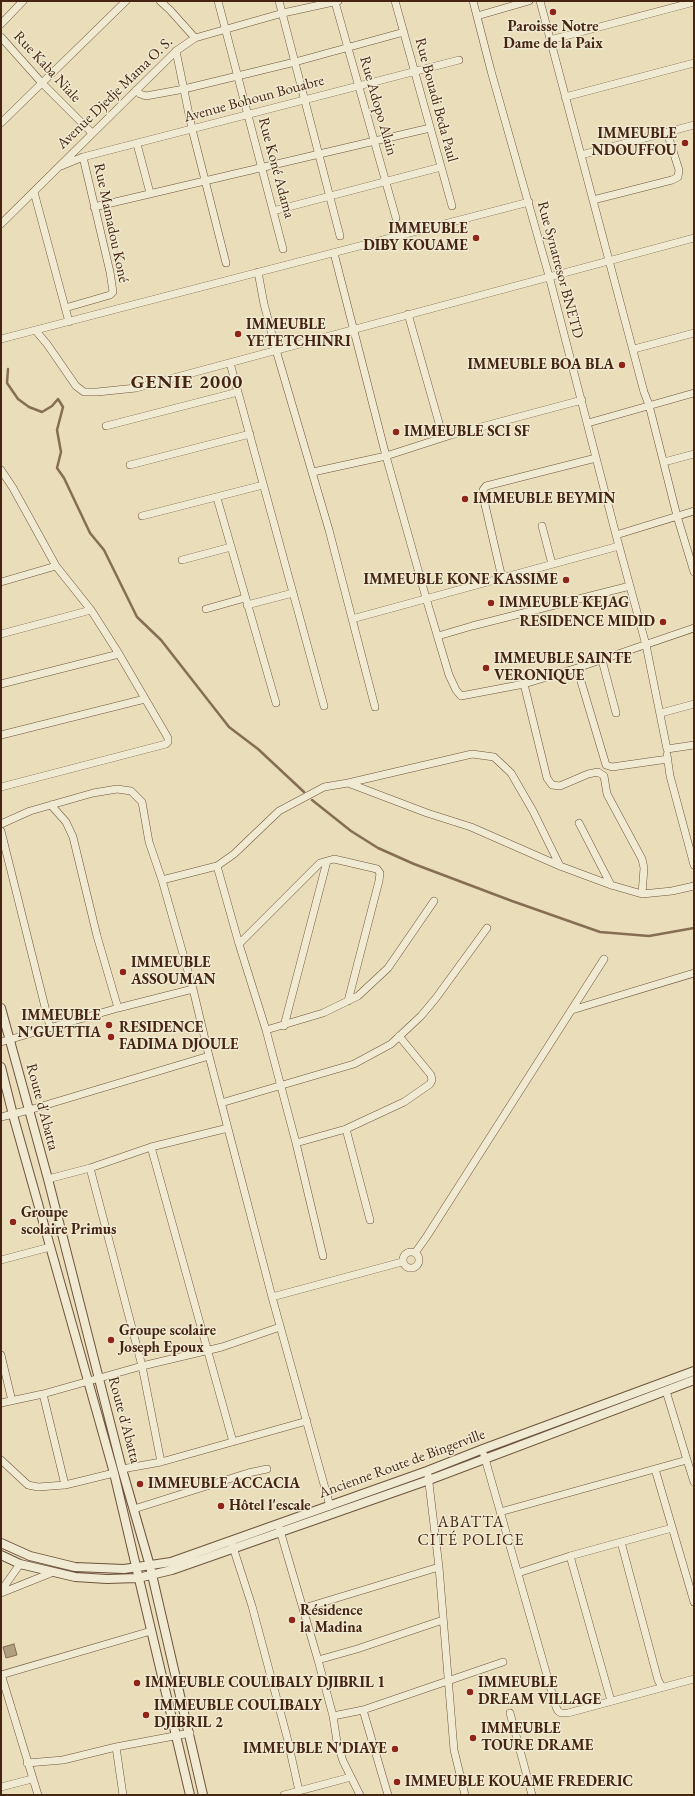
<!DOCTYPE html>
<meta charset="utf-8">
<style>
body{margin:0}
#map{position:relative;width:695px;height:1796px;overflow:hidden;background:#e9deb9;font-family:"EB Garamond",serif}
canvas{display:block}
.frame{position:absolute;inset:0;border:2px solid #452512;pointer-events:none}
</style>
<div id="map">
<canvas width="695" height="1796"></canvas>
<div class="frame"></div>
</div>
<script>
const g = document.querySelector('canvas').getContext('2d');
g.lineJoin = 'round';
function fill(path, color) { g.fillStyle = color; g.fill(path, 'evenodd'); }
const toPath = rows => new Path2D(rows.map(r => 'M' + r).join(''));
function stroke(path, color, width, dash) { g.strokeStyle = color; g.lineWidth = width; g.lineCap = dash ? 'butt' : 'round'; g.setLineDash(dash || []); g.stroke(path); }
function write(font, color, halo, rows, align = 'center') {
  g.font = font + ' "EB Garamond",serif'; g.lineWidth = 3; g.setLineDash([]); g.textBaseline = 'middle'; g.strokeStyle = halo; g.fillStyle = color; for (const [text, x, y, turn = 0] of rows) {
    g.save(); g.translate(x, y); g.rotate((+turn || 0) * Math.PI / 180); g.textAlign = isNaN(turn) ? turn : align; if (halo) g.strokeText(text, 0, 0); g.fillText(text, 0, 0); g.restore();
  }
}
const water = toPath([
 [14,1644,17,1655,6,1658,3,1647,14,1644]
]);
const stream = toPath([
 [8,369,7,383,18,399,29,407,42,412,52,406,58,399,63,407,57,430,61,452,57,468,64,478,90,533,104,550,137,617,161,640,229,727,258,749,304,792],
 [312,800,351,831,378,848,414,864,512,901,600,932,649,936,694,928]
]);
const minor = toPath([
 [160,1,170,10,195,38],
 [218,1,283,249],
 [279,1,340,236],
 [395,1,452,206],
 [473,1,491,71,549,276,616,535,646,645,667,749,694,745],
 [540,1,644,392,649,405,677,516,694,572],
 [335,2,396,218],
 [477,16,529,1],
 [1,24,23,1],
 [1,37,42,83,92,133],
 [550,40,694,2],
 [176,51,192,129,226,263],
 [136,90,140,94,146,96,184,89,295,62,404,32],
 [565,97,694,63],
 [1,123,126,1],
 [137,144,150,193],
 [581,155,694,125],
 [61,166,83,157,459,60],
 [34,192,69,322],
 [593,200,672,180,678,177,679,170,667,132],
 [94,207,430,128],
 [273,211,441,167],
 [1,224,176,51,195,38,283,13,338,1],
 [334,253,386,456,426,598,449,675,456,690,461,696,524,684,577,668,694,628],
 [258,272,264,304,276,350,329,530,375,707],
 [65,308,110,295,113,292,110,272,83,157],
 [408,314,443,437],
 [36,331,47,344,76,386,84,392,97,392,136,388,694,238],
 [1,339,529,202],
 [634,349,694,333],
 [230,363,324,706],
 [588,423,694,393],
 [106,426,238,392],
 [664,462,694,454],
 [130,465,250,434],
 [1,470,13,488,56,566,91,610,119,654,168,738,168,742,166,744,1,787],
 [313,472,386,456,451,435,582,400],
 [217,498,276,703],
 [142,516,263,485],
 [542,526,552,564],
 [616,535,694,511],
 [182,560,231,547],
 [502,578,483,496,483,490,486,486,596,458],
 [1,582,56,566],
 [247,605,293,593],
 [206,609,245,598],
 [352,619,619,546],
 [1,634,91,610],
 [438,636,472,626,630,586],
 [602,660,616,713],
 [577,668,606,765,612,767,668,759],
 [1,684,119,654],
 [524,684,547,778,552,785,560,786,588,774,598,772,604,776,607,794,642,859,644,868,642,894],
 [661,713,694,704],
 [1,735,145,699],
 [667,755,670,776,694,865],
 [348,783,472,754,494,757,511,773,533,811,560,866],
 [51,805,66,822,73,837,97,936,118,1008],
 [579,823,611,885],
 [1,824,30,811,93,793,117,789,131,791,142,802,149,842,162,880,193,989,209,1056,272,1297,330,1506],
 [1,831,50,1027],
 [217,866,239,944,266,1030,296,1143,323,1256],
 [162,880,217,866,234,854,279,811,324,787,348,783,427,813,471,827,560,866,611,885,642,894,672,891,694,886],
 [239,944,320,863,334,859,377,869,380,873,379,881,348,1001],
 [572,1010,694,973],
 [284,1026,327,861],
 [266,1030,323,1013,358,996,388,968,434,901],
 [1,1042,118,1008,193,989],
 [221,1103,354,1064,391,1044,421,1016,436,998,487,928],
 [1,1117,29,1110,209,1056],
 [346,1129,370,1220],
 [296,1143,346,1129,404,1102,430,1084,432,1080,431,1075,399,1036],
 [151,1147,228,1128],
 [90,1168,142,1366,161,1462],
 [48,1179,90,1168,151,1147,233,1442],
 '403 1260a8 8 0 1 1 16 0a8 8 0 1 1-16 0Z',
 [415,1253,427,1236,604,959],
 [1,1260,50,1247],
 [272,1297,402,1262],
 [1,1355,12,1401],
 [43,1394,142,1366,222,1347,280,1327],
 [1,1403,43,1394,65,1485],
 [484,1455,556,1707,558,1711,561,1713,568,1713,694,1679],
 [1,1460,28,1485,38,1487,65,1485,114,1473],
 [687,1460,694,1482],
 [122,1469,161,1462,307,1421],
 [655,1469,694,1602],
 [428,1475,439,1567,454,1750,465,1795],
 [134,1509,248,1473,267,1469],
 [500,1512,687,1460,666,1391],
 [279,1527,318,1660,333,1716,337,1742,343,1761,360,1795],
 [621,1542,658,1680,662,1687],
 [232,1544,252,1606,287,1737,299,1791],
 [570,1556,611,1701],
 [518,1573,570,1556,672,1528],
 [1,1591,20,1564],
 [1,1593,51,1573],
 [304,1608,439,1567],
 [318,1660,357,1649,443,1620],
 [1,1674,38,1795],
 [1,1675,151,1631],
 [363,1710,388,1795],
 [510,1713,532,1795],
 [333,1716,363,1710,503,1662],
 [116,1747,123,1795],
 [27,1763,63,1760,116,1747,190,1733],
 [1,1787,32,1779],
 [284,1795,351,1777]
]);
const tertiary = toPath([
 [1,1008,48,1179,122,1469,150,1566,203,1795],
 [1,1067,13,1115,114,1473,190,1795],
 [1,1543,30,1556,75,1567,124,1569,171,1562,427,1471,483,1449,694,1371],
 [1,1555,20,1564,75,1577,107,1579,138,1578,172,1570,429,1480,694,1380]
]);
const markers = [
 [553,12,4,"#8f2418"],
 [685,143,4,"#8f2418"],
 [476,238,4,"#8f2418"],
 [238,334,4,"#8f2418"],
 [622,365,4,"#8f2418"],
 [396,432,4,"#8f2418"],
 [465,499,4,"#8f2418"],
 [566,580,4,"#8f2418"],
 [491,603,4,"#8f2418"],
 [663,622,4,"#8f2418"],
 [486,668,4,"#8f2418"],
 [123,972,4,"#8f2418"],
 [109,1025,4,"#8f2418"],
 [111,1037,4,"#8f2418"],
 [13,1222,4,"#8f2418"],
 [111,1340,4,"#8f2418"],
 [140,1484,4,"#8f2418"],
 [221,1506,4,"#8f2418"],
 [292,1620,4,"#8f2418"],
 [137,1683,4,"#8f2418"],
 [470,1692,4,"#8f2418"],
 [146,1715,4,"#8f2418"],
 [473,1738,4,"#8f2418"],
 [395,1749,4,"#8f2418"],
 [397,1782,4,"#8f2418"]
];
const poiNames = [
 ["Paroisse Notre",553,27,"center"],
 ["Dame de la Paix",553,44,"center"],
 ["IMMEUBLE",677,134,"right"],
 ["NDOUFFOU",677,151,"right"],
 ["IMMEUBLE",468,229,"right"],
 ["DIBY KOUAME",468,246,"right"],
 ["IMMEUBLE",246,325],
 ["YETETCHINRI",246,342],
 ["IMMEUBLE BOA BLA",614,365,"right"],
 ["IMMEUBLE SCI SF",404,432],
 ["IMMEUBLE BEYMIN",473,499],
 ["IMMEUBLE KONE KASSIME",558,580,"right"],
 ["IMMEUBLE KEJAG",499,603],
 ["RESIDENCE MIDID",655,622,"right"],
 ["IMMEUBLE SAINTE",494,659],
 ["VERONIQUE",494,676],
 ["IMMEUBLE",131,963],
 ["ASSOUMAN",131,980],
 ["IMMEUBLE",101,1016,"right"],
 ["N'GUETTIA",101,1033,"right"],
 ["RESIDENCE",119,1028],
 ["FADIMA DJOULE",119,1045],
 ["Groupe",21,1213],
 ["scolaire Primus",21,1230],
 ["Groupe scolaire",119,1331],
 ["Joseph Epoux",119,1348],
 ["IMMEUBLE ACCACIA",148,1484],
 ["Hôtel l'escale",229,1506],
 ["Résidence",300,1611],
 ["la Madina",300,1628],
 ["IMMEUBLE COULIBALY DJIBRIL 1",145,1683],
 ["IMMEUBLE",478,1683],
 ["DREAM VILLAGE",478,1700],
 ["IMMEUBLE COULIBALY",154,1706],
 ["DJIBRIL 2",154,1723],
 ["IMMEUBLE",481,1729],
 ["TOURE DRAME",481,1746],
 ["IMMEUBLE N'DIAYE",387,1749,"right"],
 ["IMMEUBLE KOUAME FREDERIC",405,1782]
];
const streetNames = [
 ["Rue Kaba Niale",47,67,47],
 ["Avenue Djedje Mama O. S.",115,93,-44],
 ["Avenue Bohoun Bouabre",254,99,-15],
 ["Rue Bouadi Beda Paul",436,100,75],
 ["Rue Adopo Alain",378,106,74],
 ["Rue Koné Adama",276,168,75],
 ["Rue Mamadou Koné",111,223,78],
 ["Rue Synatresor BNETD",560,270,75],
 ["Route d'Abatta",42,1107,75],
 ["Route d'Abatta",124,1420,75],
 ["Ancienne Route de Bingerville",402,1464,-20]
];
const neighbourhoodNames = [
 ["ABATTA",471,1523],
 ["CITÉ POLICE",471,1541]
];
const districtNames = [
 ["GENIE 2000",187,383]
];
fill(water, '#b19f80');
stroke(water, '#866e54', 1);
stroke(stream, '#866e54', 2.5);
stroke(minor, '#6e533c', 8);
stroke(tertiary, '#6e533c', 10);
stroke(minor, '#f1ead2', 7);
stroke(tertiary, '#f1ead2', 8);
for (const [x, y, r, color] of markers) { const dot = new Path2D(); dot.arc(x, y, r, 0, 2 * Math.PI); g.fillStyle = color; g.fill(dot); stroke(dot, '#f1ead2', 1.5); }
write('bold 15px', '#452512', '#f1ead2', poiNames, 'left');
write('15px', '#452512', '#f1ead2', streetNames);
g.letterSpacing = '1px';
write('16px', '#452512', '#f1ead2', neighbourhoodNames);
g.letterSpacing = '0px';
g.letterSpacing = '1px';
write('bold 19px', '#452512', '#f1ead2', districtNames);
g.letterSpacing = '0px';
</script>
